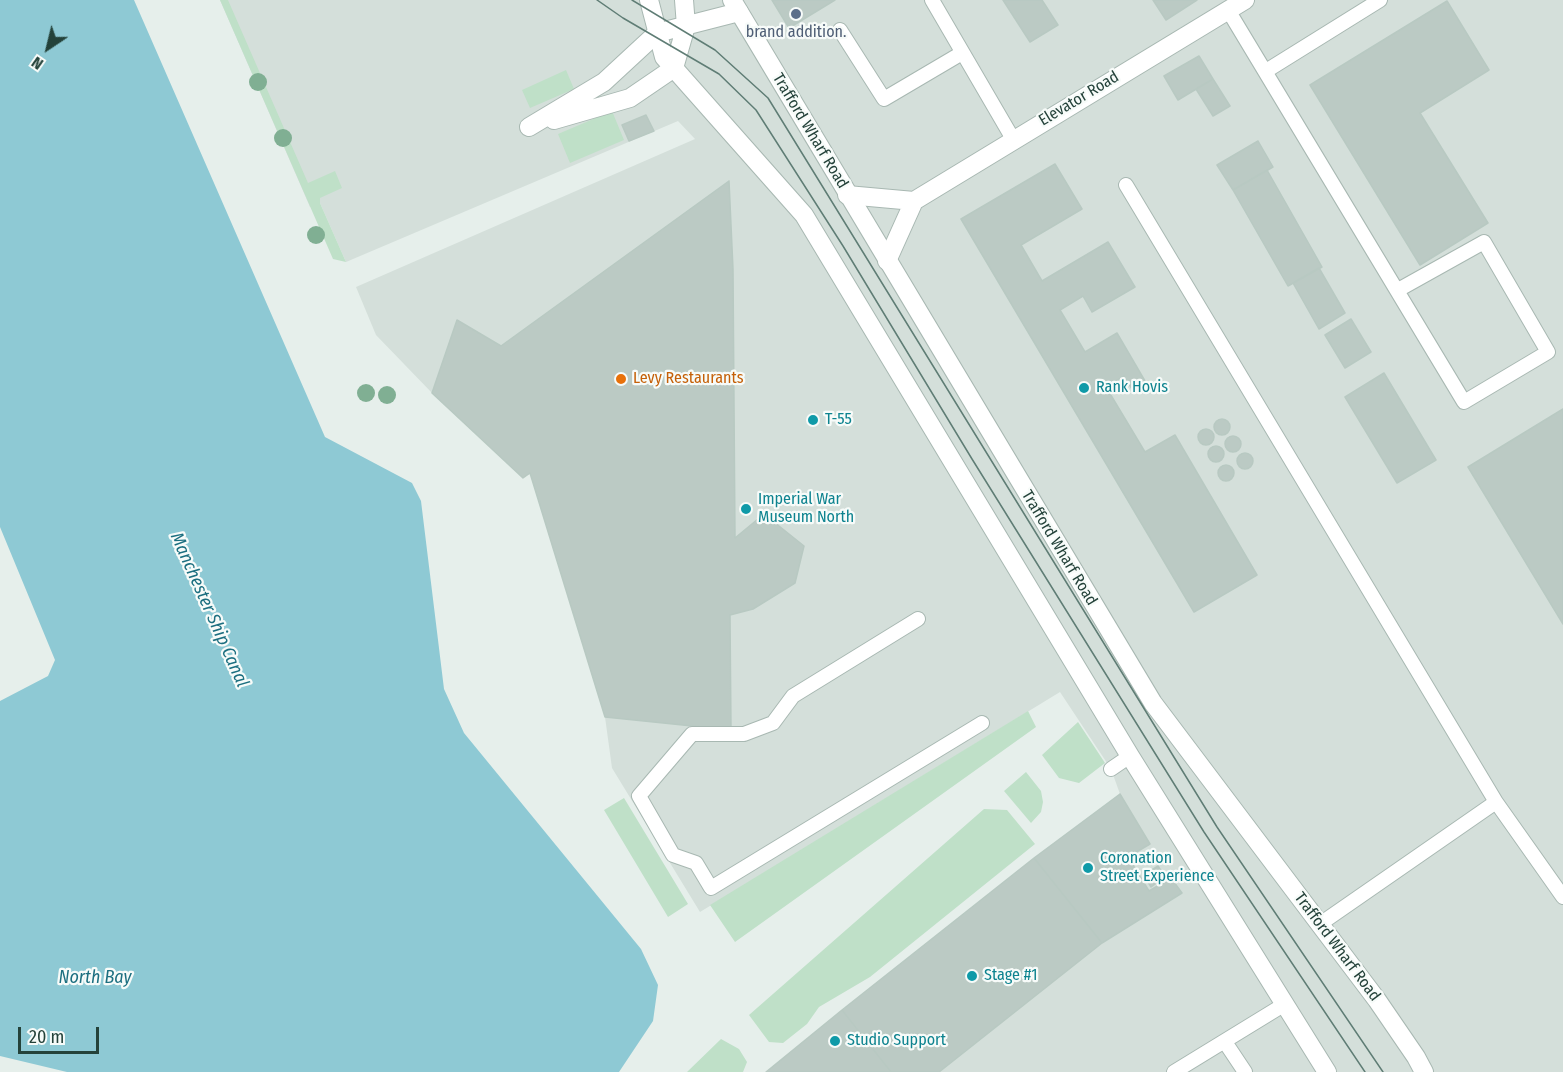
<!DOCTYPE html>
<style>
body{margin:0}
#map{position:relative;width:1563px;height:1072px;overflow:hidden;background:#e6efeb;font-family:"Fira Sans Condensed",sans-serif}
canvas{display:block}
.north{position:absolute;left:18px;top:18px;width:60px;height:60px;-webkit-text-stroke:4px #f7fbf9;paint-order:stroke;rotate:215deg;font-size:16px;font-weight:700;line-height:24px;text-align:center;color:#24423a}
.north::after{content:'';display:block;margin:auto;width:21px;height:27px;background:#24423a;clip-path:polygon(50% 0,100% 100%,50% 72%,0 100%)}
.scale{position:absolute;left:18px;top:1027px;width:81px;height:27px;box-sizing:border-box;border:3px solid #24423a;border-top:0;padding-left:8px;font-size:18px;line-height:21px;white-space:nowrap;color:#24423a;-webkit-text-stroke:4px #f7fbf9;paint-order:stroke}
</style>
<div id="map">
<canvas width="1563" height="1072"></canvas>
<div class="north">N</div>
<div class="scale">20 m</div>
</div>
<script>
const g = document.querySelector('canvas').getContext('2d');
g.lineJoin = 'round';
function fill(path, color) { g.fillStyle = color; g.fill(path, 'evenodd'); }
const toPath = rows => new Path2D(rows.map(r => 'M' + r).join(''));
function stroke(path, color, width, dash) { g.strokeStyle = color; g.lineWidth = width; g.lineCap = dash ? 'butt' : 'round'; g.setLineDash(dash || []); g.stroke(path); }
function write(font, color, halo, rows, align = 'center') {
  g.font = font + ' "Fira Sans Condensed",sans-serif'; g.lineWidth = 4.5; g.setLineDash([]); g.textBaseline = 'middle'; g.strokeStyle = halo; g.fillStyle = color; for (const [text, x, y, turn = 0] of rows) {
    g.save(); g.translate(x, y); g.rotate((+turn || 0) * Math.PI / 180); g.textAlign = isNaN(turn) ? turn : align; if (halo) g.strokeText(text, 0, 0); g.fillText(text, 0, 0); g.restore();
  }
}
const built = toPath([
 [220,0,1563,0,1563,1072,766,1072,1034,858,1120,794,1111,769,1060,692,700,912,612,768,605,717,530,473,523,478,432,393,376,335,356,287,695,139,678,121,346,262,320,203,310,207]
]);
const green = toPath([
 [220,0,228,0,308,183,335,171,342,188,320,198,320,203,346,262,333,259],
 [566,70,574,89,530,108,522,90],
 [612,111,624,140,570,163,558,134],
 [1028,711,1036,727,735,942,710,905],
 [1078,722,1105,763,1079,783,1059,778,1042,755],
 [1026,772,1041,791,1043,802,1041,812,1031,823,1004,791],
 [624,798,688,904,668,917,604,810],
 [984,809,1007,810,1035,844,870,977,819,1007,807,1024,783,1043,769,1042,749,1015],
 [721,1039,739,1049,747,1062,743,1072,687,1072]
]);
const water = toPath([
 [0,0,134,0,325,437,412,483,421,501,444,689,464,733,641,949,658,985,653,1021,619,1072,67,1072,0,1056,0,701,48,676,55,660,0,527]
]);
const building = toPath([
 [772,0,835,0,789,28,772,0],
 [1003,0,1042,0,1058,25,1030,42,1003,0],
 [1153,0,1197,0,1166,20,1153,0],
 [1447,1,1489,70,1420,113,1488,223,1420,265,1310,85,1447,1],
 [1199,56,1213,79,1178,100,1164,76,1199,56],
 [1213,79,1230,106,1213,116,1196,89,1213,79],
 [646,115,654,131,629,141,622,125,646,115],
 [1258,141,1273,167,1233,190,1217,165,1258,141],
 [1055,164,1082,209,1021,245,1042,281,1108,242,1135,287,1092,312,1083,296,1060,310,1085,352,1117,333,1145,381,1132,389,1124,376,1106,387,1145,452,1175,435,1257,575,1194,612,961,219,1055,164],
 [1267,170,1322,267,1288,286,1233,190,1267,170],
 [729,181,733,269,735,538,764,514,804,546,795,583,753,609,730,615,731,730,605,717,530,473,523,478,432,393,457,320,501,346,729,181],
 [1319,268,1345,313,1319,329,1293,283,1319,268],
 [1351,319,1371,352,1345,368,1325,335,1351,319],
 [1384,373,1436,460,1397,483,1345,397,1384,373],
 [1563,409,1563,624,1468,467,1563,409],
 '1214 427a8 8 0 1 1 16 0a8 8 0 1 1-16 0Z',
 '1198 437a8 8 0 1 1 16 0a8 8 0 1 1-16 0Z',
 '1225 444a8 8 0 1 1 16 0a8 8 0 1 1-16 0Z',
 '1208 454a8 8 0 1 1 16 0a8 8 0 1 1-16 0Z',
 '1237 461a8 8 0 1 1 16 0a8 8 0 1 1-16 0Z',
 '1218 473a8 8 0 1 1 16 0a8 8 0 1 1-16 0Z',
 [1120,794,1150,844,1128,857,1149,891,1171,878,1182,893,1102,943,1034,858,1120,794],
 [1034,858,1102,943,939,1072,891,1072,842,1010,1034,858],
 [1158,866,1165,877,1151,887,1144,875,1158,866],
 [842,1010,891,1072,766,1072,842,1010]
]);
const service = toPath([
 [932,0,1013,139],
 [1228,10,1464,402,1548,352,1484,242,1398,290],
 [840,30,884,99,962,53],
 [1266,71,1380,0],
 [1126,185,1496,802,1563,897],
 [918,619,793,696,773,723,744,734,692,734,639,796,673,855,696,863,711,888,982,723],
 [1111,769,1130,756],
 [1320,924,1496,802],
 [1225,1042,1245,1072],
 [1174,1072,1285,1004]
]);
const minor = toPath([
 [554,120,630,98,674,68,686,26,684,0],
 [529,127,604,82,657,33,739,12],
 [847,195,914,201],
 [887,261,914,201,1245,0]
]);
const tertiary = toPath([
 [649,0,664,57,804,215,1130,756,1327,1072],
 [732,0,1153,703,1377,1000,1416,1057,1424,1072]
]);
const tram = toPath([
 [597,0,623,18,719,74,756,110,843,246,972,459,1204,832,1365,1072],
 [632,0,715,50,768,98,1217,827,1383,1072]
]);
const trees = [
 [258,82],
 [283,138],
 [316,235],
 [366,393],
 [387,395]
];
const markers = [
 [796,14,6,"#5c6f8a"],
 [621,379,6,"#e8710a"],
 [1084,388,6,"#0f9aa8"],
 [813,420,6,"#0f9aa8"],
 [746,509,6,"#0f9aa8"],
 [1088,868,6,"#0f9aa8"],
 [972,976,6,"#0f9aa8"],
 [835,1041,6,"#0f9aa8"]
];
const serviceNames = [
 ["brand addition.",796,33]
];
const streetNames = [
 ["Elevator Road",1079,99,-31],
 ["Trafford Wharf Road",810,131,59],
 ["Trafford Wharf Road",1059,548,59],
 ["Trafford Wharf Road",1337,947,53]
];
const foodNames = [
 ["Levy Restaurants",633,379]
];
const cultureNames = [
 ["Rank Hovis",1096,388],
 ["T-55",825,420],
 ["Imperial War",758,500],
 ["Museum North",758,518],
 ["Coronation",1100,859],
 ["Street Experience",1100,877],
 ["Stage #1",984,976],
 ["Studio Support",847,1041]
];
const waterNames = [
 ["Manchester Ship Canal",209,610,66],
 ["North Bay",95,978]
];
fill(built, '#d4dfda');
fill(green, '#bfe0c8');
fill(water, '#8ec9d4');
fill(building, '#bbcac4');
stroke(building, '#b8c9c2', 1.5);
stroke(service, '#a8b8b2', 16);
stroke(minor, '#a8b8b2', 20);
stroke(tertiary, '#a8b8b2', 20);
stroke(service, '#fff', 14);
stroke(minor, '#fff', 18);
stroke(tertiary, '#fff', 18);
stroke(tram, '#5f7d75', 1.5);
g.fillStyle = '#80af93';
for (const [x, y] of trees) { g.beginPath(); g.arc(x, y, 9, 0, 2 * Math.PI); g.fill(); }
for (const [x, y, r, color] of markers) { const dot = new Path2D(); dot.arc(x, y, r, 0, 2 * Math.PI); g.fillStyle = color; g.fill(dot); stroke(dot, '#f7fbf9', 2); }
write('16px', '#4e5e75', '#f7fbf9', serviceNames);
write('16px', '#24423a', '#f7fbf9', streetNames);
write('16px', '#c56008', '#f7fbf9', foodNames, 'left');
write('16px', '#0d838f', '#f7fbf9', cultureNames, 'left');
write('italic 18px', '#1c6f80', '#f7fbf9', waterNames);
</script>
